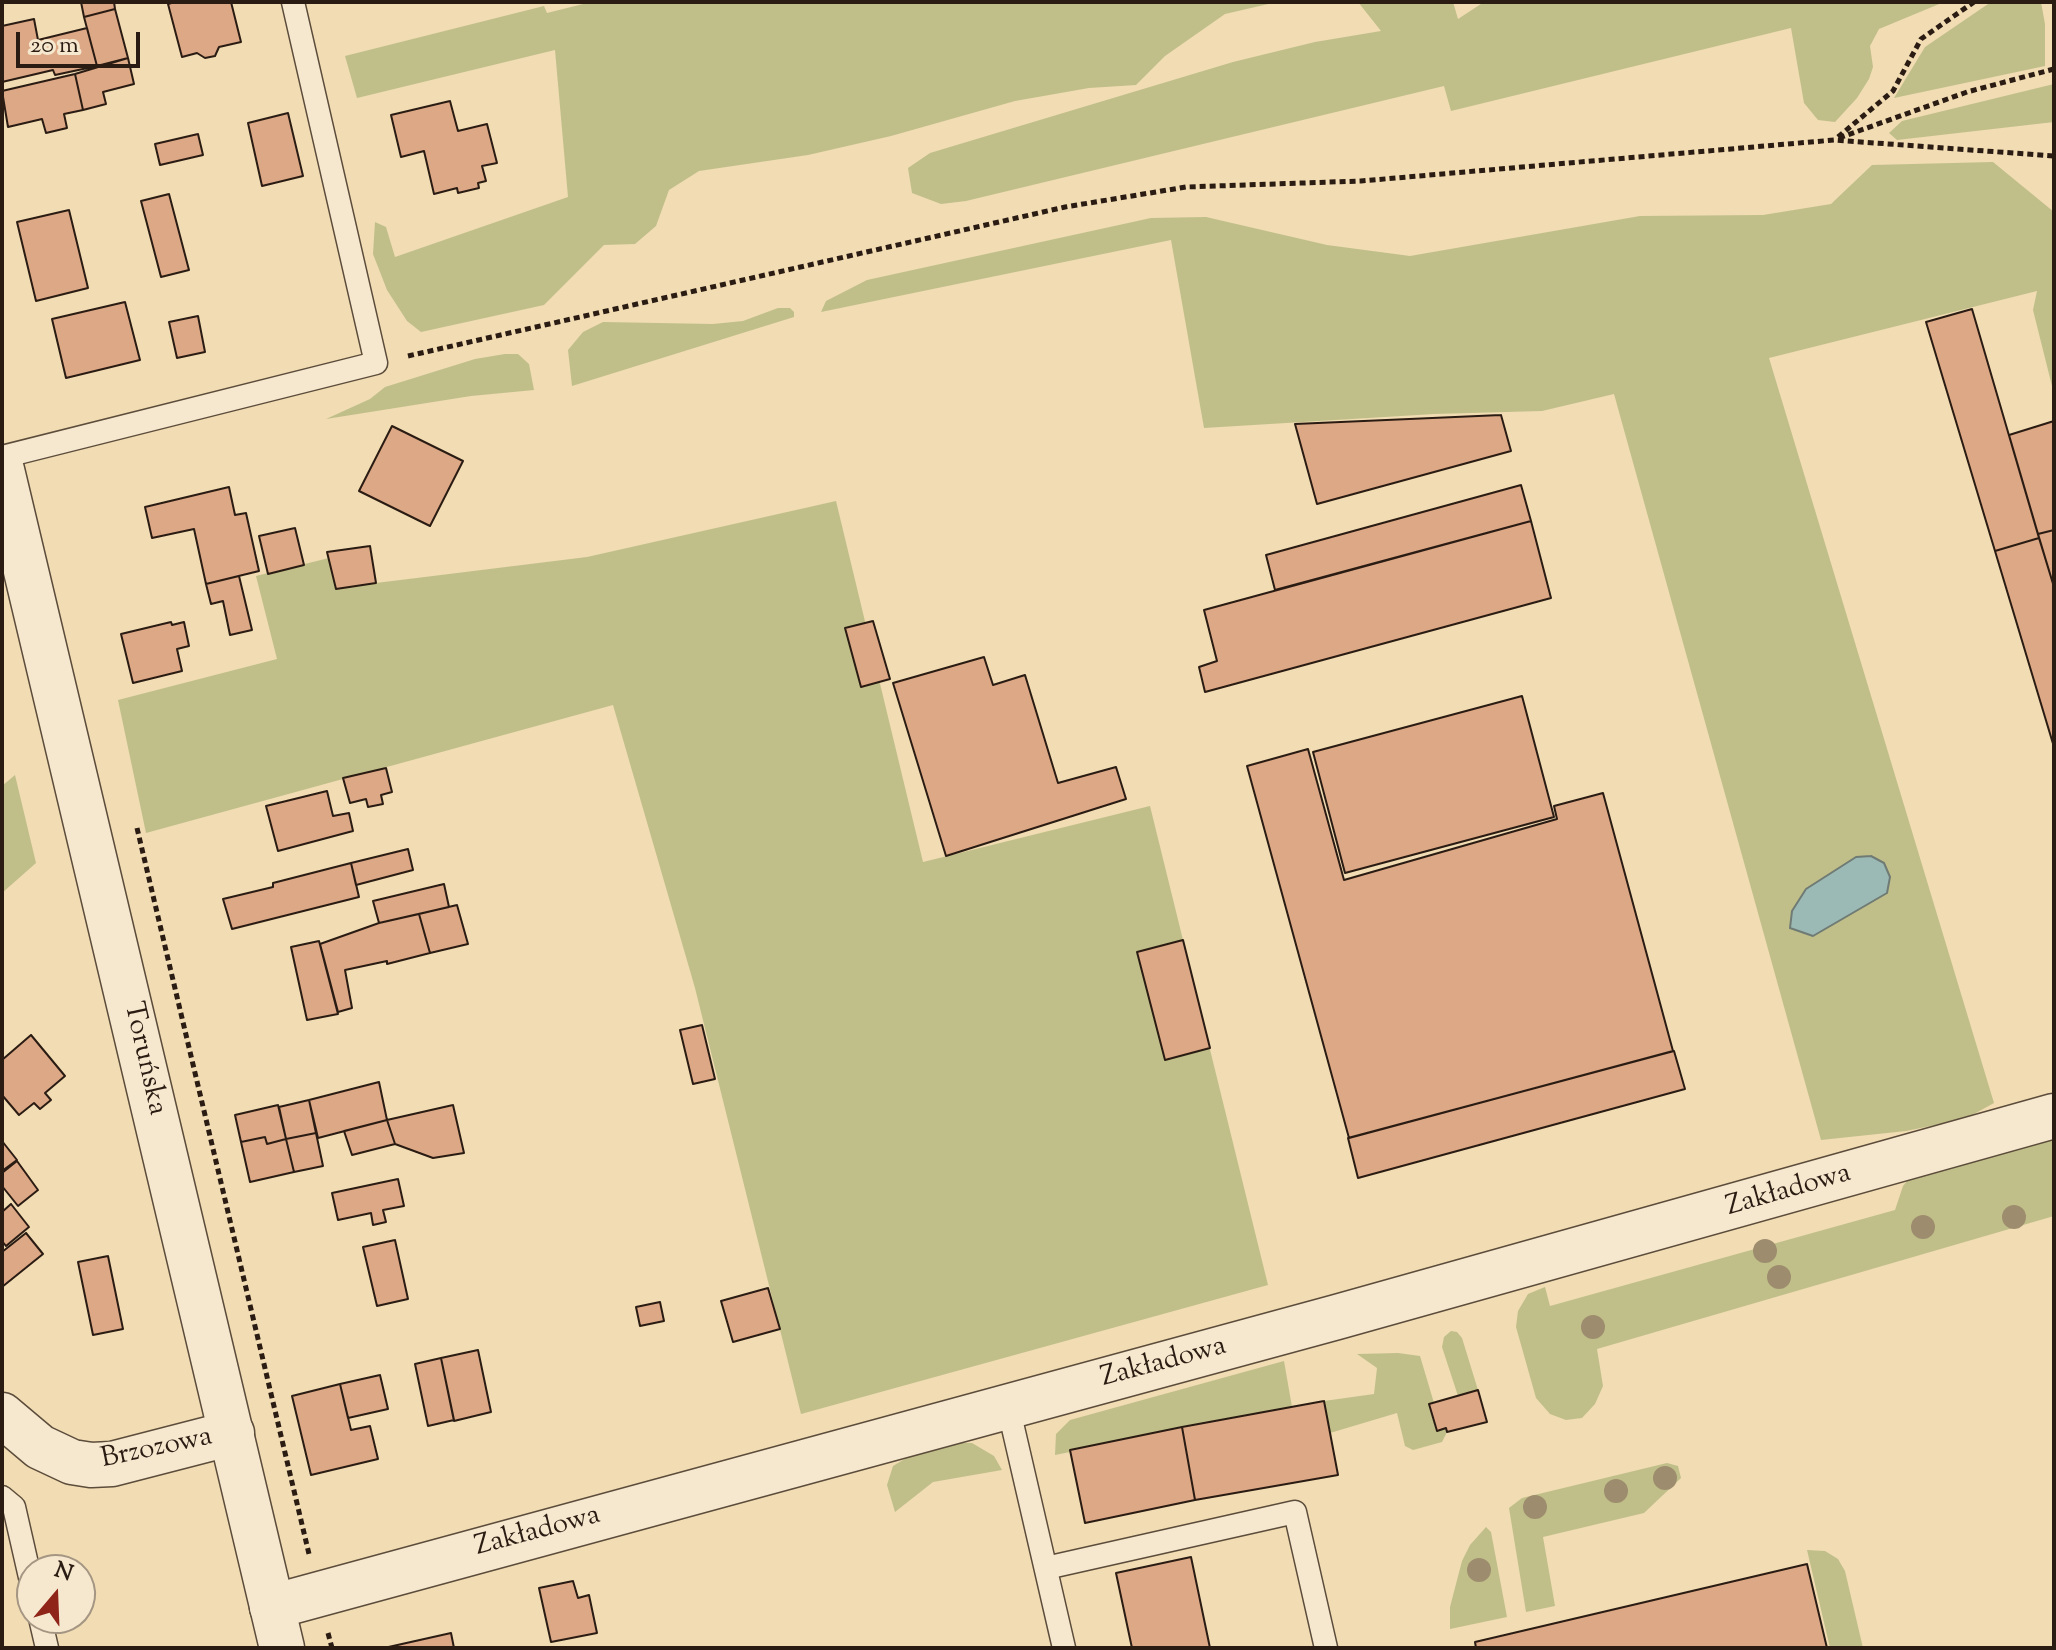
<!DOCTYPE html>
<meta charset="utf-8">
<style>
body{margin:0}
#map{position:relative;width:2056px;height:1650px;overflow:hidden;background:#f1dcb3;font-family:"Sorts Mill Goudy",serif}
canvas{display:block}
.frame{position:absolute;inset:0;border:4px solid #2b1c13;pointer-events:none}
.north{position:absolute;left:16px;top:1554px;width:80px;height:80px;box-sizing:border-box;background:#f6e8ce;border:2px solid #a59683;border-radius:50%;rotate:19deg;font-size:22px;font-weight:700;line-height:32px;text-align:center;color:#2b1c13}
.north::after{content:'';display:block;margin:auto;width:28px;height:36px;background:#8f2418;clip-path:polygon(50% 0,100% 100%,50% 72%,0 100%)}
.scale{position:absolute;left:16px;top:32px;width:124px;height:36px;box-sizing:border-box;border:4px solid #2b1c13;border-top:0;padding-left:10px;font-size:24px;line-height:28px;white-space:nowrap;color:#2b1c13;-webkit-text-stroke:6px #f6e8ce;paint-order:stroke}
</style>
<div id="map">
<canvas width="2056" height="1650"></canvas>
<div class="frame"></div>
<div class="north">N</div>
<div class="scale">20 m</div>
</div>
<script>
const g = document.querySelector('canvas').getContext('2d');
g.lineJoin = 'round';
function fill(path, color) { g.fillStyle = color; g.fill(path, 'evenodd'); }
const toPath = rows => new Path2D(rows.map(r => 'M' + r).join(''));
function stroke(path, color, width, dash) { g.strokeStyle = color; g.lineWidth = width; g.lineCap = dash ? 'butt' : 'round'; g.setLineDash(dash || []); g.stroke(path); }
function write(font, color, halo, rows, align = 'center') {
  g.font = font + ' "Sorts Mill Goudy",serif'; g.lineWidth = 6; g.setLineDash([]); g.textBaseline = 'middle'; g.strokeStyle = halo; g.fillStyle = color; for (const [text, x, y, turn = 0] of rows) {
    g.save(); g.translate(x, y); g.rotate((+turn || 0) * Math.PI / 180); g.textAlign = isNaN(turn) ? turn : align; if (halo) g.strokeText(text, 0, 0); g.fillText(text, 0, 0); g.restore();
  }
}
const green = toPath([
 [591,2,1277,2,1225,14,1165,56,1136,85,1089,88,1015,101,891,136,808,155,699,171,669,190,656,226,635,244,604,245,544,305,421,332,407,321,387,290,373,254,375,222,386,227,395,257,568,197,555,50,357,98,345,56,544,6,547,13],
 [1358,2,1453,2,1458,19,1484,2,1944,2,1879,29,1870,46,1873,67,1869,79,1857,98,1835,122,1818,120,1804,103,1791,28,1451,111,1444,86,966,201,941,204,912,193,908,168,930,153,1233,62,1315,42,1381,31],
 [1991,2,2041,2,2045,24,2045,66,1894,98,1925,47],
 [2054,84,2054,122,1897,140,1889,133,1902,121],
 [1993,162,2054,212,2054,394,2033,310,2037,291,1769,358,1994,1103,1965,1119,1906,1131,1821,1140,1614,394,1542,411,1434,414,1204,428,1171,240,821,312,826,301,867,280,1151,218,1206,217,1327,245,1410,256,1640,216,1763,215,1831,204,1872,165],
 [778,308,790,308,794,312,794,317,572,386,568,350,583,332,603,322,713,324,743,321],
 [505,354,518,354,529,364,534,390,471,396,326,419,370,399,385,387,475,359],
 [836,501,923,862,1150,806,1268,1285,801,1414,695,988,613,705,146,833,118,700,277,659,256,576,329,558,376,583,587,557],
 [15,775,36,863,2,893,2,786],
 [2054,1127,2054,1216,1597,1349,1603,1386,1595,1404,1582,1418,1566,1420,1550,1414,1536,1398,1516,1327,1518,1311,1528,1294,1545,1287,1550,1306,1895,1210,1903,1186,1919,1166],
 [1451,1331,1457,1332,1462,1338,1478,1390,1458,1396,1442,1347,1444,1337],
 [1398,1353,1420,1356,1434,1403,1429,1404,1436,1431,1446,1428,1447,1432,1442,1442,1413,1450,1405,1446,1397,1413,1330,1433,1324,1401,1374,1394,1377,1368,1357,1354],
 [1284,1361,1292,1407,1055,1455,1056,1434,1070,1420],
 [951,1443,972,1443,994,1456,1002,1470,933,1482,895,1512,887,1485,893,1466,918,1451],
 [1667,1463,1678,1466,1681,1478,1644,1513,1543,1537,1555,1606,1526,1612,1509,1508,1522,1498],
 [1486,1527,1491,1532,1507,1617,1450,1629,1450,1607,1462,1561,1470,1545],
 [1807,1550,1825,1551,1838,1559,1845,1571,1863,1648,1830,1648]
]);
const water = toPath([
 [1871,856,1884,863,1890,877,1887,893,1813,936,1790,928,1792,911,1806,889,1856,857,1871,856]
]);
const building = toPath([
 [81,2,114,2,115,9,84,17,81,2],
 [175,2,231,2,241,42,219,47,215,56,205,58,197,53,182,57,168,4,175,2],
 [115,9,128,58,97,66,84,17,115,9],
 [34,19,38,40,87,28,97,66,55,75,53,70,2,82,2,26,34,19],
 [128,58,134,84,103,92,106,104,83,110,75,74,128,58],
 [75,74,83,110,64,114,67,128,46,133,42,119,8,127,2,91,75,74],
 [450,101,458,131,487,124,497,163,482,166,486,181,478,183,479,188,458,193,457,188,434,194,424,151,401,157,391,115,450,101],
 [288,113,303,176,262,186,248,123,288,113],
 [198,134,203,155,160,165,155,144,198,134],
 [169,194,189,270,161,277,141,201,169,194],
 [69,210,88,288,36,301,17,222,69,210],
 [125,302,140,360,66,378,52,319,125,302],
 [1972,309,2039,538,1995,551,1926,322,1972,309],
 [198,316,205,352,177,358,169,322,198,316],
 [1501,415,1511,451,1317,504,1295,424,1501,415],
 [2054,421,2054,530,2038,534,2009,435,2054,421],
 [392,426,463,461,430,526,359,491,392,426],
 [1521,485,1531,521,1275,590,1266,555,1521,485],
 [229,487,235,515,246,513,259,571,206,584,194,529,152,538,145,507,229,487],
 [1531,521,1551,598,1205,692,1199,667,1217,661,1204,610,1531,521],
 [295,528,304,565,268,574,259,536,295,528],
 [2054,530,2054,587,2038,534,2054,530],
 [2039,538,2054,587,2054,747,1995,551,2039,538],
 [370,546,376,583,336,589,327,552,370,546],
 [239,576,252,630,230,635,223,601,211,604,206,584,239,576],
 [873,621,890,679,861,687,845,628,873,621],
 [171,622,172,625,184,622,189,646,177,649,182,671,133,683,121,634,171,622],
 [984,657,993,685,1025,675,1058,783,1116,767,1126,799,946,856,893,683,984,657],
 [1522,696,1554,817,1345,873,1313,752,1522,696],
 [1308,749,1344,880,1557,819,1554,806,1603,793,1673,1051,1349,1138,1247,766,1308,749],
 [386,768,392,792,381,795,383,804,368,807,366,799,350,803,343,778,386,768],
 [327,791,333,816,349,813,353,831,278,851,266,806,327,791],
 [408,849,413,870,356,885,351,863,408,849],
 [351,863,359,897,232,929,223,899,273,887,273,883,351,863],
 [444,884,449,907,379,923,373,901,444,884],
 [457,905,468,944,430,953,419,914,457,905],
 [419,914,430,953,387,964,387,961,345,970,352,1008,338,1012,320,944,379,923,419,914],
 [1183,940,1210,1048,1165,1060,1137,952,1183,940],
 [319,941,338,1014,307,1020,291,947,319,941],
 [702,1025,715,1079,693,1084,680,1030,702,1025],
 [31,1035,65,1076,45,1093,51,1100,40,1109,34,1103,19,1115,2,1095,2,1060,31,1035],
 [1674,1051,1685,1089,1358,1178,1348,1138,1674,1051],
 [379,1082,387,1120,318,1138,309,1100,379,1082],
 [309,1100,316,1133,286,1139,279,1107,309,1100],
 [278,1105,286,1139,267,1144,265,1137,241,1142,235,1115,278,1105],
 [453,1105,464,1153,433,1158,395,1144,387,1120,453,1105],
 [387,1120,395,1144,352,1155,344,1131,387,1120],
 [316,1133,323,1166,294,1172,286,1139,316,1133],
 [265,1137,267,1144,286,1139,294,1172,250,1182,241,1142,265,1137],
 [2,1141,17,1160,2,1171,2,1141],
 [17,1161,38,1190,18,1206,2,1186,2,1173,17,1161],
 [398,1179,404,1206,383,1210,386,1222,373,1225,371,1213,338,1220,332,1193,398,1179],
 [11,1204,29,1227,6,1246,2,1241,2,1212,11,1204],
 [26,1233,43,1254,2,1287,2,1252,26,1233],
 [395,1240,408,1299,377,1306,363,1247,395,1240],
 [108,1256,123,1329,93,1335,78,1262,108,1256],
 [768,1288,780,1329,733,1342,721,1301,768,1288],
 [660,1302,664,1321,640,1326,636,1307,660,1302],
 [478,1350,491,1412,454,1421,441,1358,478,1350],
 [441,1358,454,1420,428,1426,415,1364,441,1358],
 [380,1375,388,1409,348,1418,340,1384,380,1375],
 [340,1384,351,1430,370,1426,378,1459,311,1475,292,1396,340,1384],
 [1478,1390,1487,1422,1447,1432,1446,1428,1437,1431,1429,1404,1478,1390],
 [1324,1401,1338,1475,1195,1500,1182,1427,1324,1401],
 [1182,1427,1195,1500,1085,1523,1070,1450,1182,1427],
 [1191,1557,1210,1648,1132,1648,1116,1573,1191,1557],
 [1807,1564,1827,1648,1476,1648,1475,1642,1807,1564],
 [573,1581,578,1598,589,1595,597,1633,551,1642,539,1588,573,1581],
 [451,1633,454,1648,384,1648,451,1633]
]);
const path = toPath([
 [1838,137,1893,91,1921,39,1974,2],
 [1839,138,1967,92,2054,69],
 [408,356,1065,207,1186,187,1361,181,1834,140,2054,156],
 [137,828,309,1554],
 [328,1633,332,1648]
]);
const service = toPath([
 [2,457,376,363,293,2],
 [1008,1406,1064,1648],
 [2,1497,14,1507,32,1586],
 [1046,1568,1295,1512,1326,1648],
 [40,1618,47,1648]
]);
const minor = toPath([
 [2,1415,40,1447,72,1462,91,1465,112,1464,232,1433],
 [272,1607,1337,1317,2054,1116]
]);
const tertiary = toPath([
 [2,470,282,1648]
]);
const trees = [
 [2014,1217],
 [1923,1227],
 [1765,1251],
 [1779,1277],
 [1593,1327],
 [1665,1478],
 [1616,1491],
 [1535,1507],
 [1479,1570]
];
const streetNames = [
 ["Toruńska",143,1059,77],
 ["Zakładowa",1789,1192,-16],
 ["Zakładowa",1164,1364,-15],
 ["Brzozowa",157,1450,-12],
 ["Zakładowa",538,1533,-15]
];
fill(green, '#c0bf89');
fill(water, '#9cbab5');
stroke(water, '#6f7b74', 2);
fill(building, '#dca886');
stroke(building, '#2b1c13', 2);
stroke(service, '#5c4c3b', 25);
stroke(minor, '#5c4c3b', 47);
stroke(tertiary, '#5c4c3b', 47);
stroke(path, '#2b1c13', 5, [6, 4]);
stroke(service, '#f6e8ce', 22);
stroke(minor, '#f6e8ce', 44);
stroke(tertiary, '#f6e8ce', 44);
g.fillStyle = '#9d8d6e';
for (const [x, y] of trees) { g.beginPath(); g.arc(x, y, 12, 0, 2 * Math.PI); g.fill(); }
write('28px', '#2b1c13', '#f6e8ce', streetNames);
</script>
